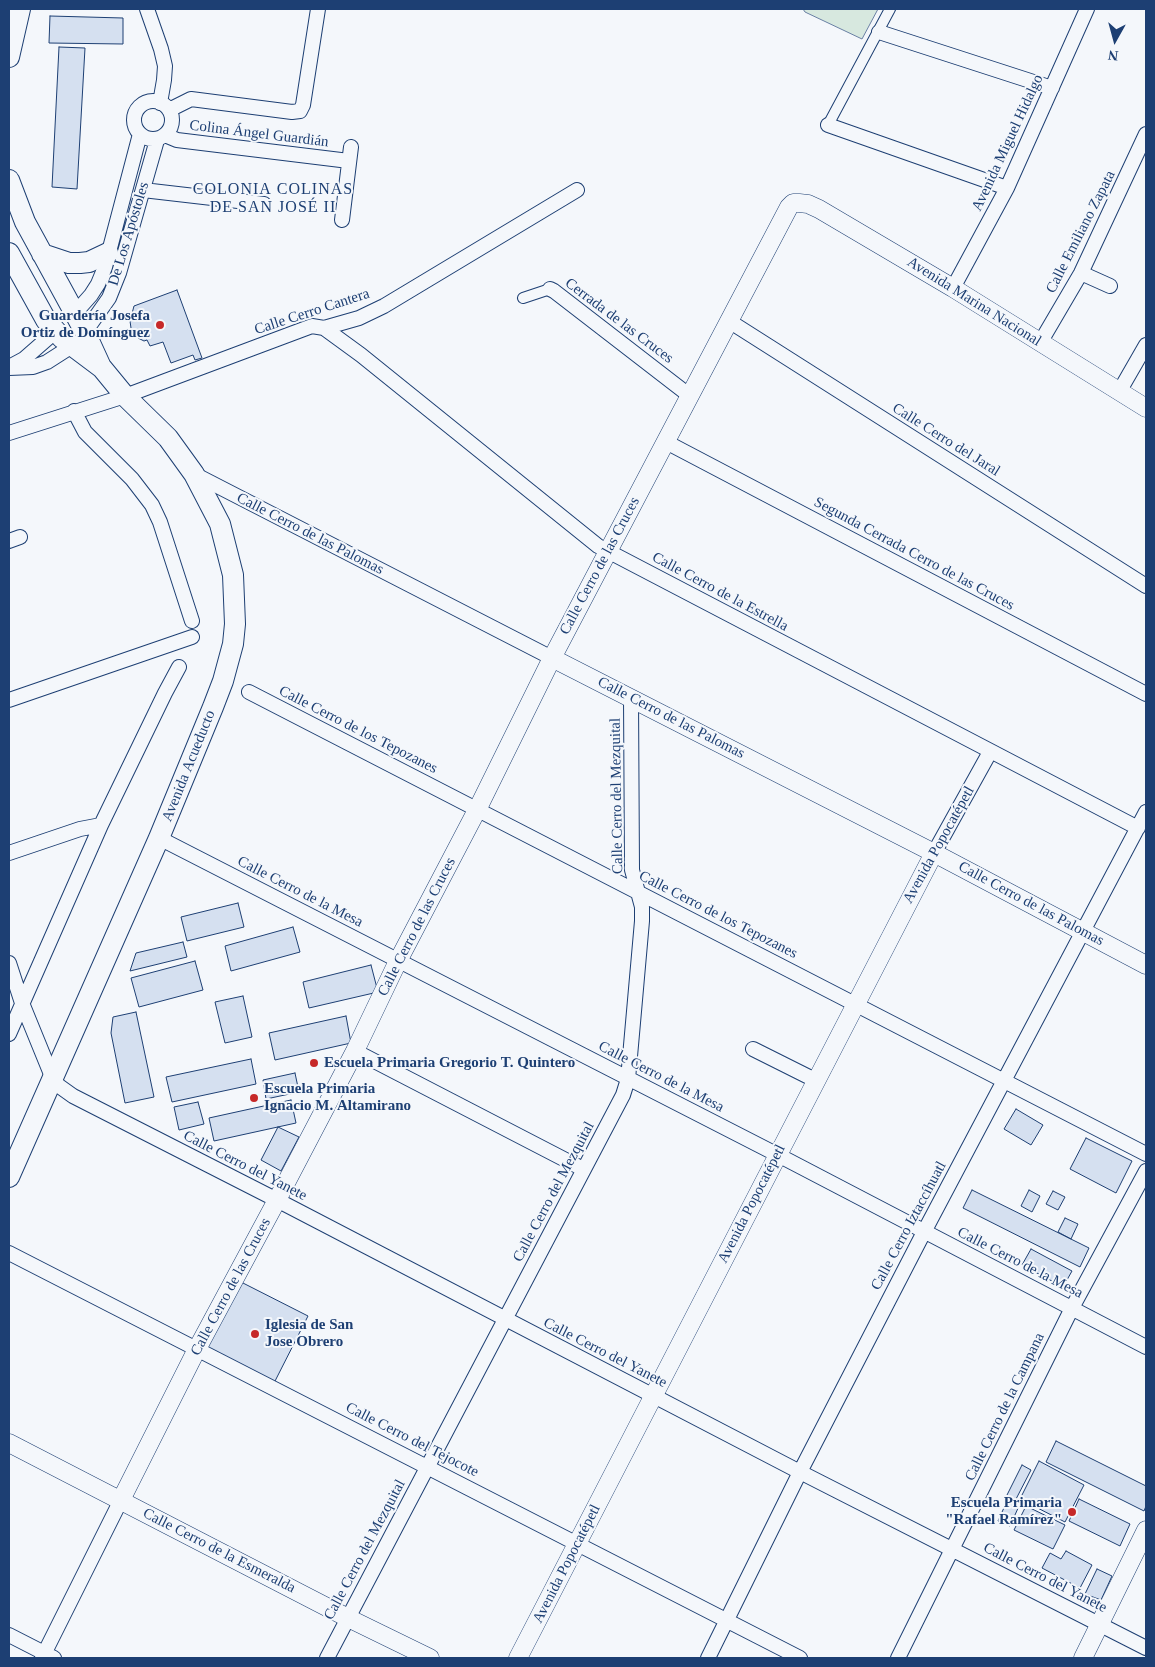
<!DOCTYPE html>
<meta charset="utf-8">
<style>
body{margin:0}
#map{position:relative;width:1155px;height:1667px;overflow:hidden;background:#f4f7fb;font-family:Georgia,serif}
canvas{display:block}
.frame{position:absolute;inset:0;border:10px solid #1d3f73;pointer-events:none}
.north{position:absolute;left:1090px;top:15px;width:50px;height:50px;-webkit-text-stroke:4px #f4f7fb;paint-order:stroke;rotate:187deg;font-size:14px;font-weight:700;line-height:20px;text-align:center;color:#1d3f73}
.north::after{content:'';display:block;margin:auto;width:18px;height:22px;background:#1d3f73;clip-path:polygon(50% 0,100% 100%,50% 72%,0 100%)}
</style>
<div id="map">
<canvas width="1155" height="1667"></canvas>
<div class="frame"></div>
<div class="north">N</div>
</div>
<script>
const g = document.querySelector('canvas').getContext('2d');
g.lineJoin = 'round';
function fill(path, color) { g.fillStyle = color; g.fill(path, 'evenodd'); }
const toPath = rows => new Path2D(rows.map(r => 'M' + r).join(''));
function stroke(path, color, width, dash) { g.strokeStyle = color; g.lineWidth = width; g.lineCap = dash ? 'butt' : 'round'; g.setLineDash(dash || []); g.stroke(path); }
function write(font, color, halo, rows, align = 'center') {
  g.font = font + ' Georgia,serif'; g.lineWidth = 4; g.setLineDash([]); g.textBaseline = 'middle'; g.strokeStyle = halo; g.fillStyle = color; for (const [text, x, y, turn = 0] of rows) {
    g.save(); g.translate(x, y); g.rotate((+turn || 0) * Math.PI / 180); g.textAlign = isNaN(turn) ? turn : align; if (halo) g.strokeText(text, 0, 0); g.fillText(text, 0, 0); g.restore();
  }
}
const green = toPath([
 [803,9,878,9,862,39,805,12,803,9]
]);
const building = toPath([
 [50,16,123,18,123,44,49,43,50,16],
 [59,47,85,48,77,189,52,187,59,47],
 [177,290,202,358,195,360,193,355,171,363,163,342,150,346,147,340,144,341,138,338,131,328,130,321,134,306,177,290],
 [238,903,244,927,187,941,181,917,238,903],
 [293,927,300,952,231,971,225,946,293,927],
 [183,942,187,957,130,971,136,953,183,942],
 [195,961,203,990,139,1007,131,978,195,961],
 [371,965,378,992,309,1008,303,982,371,965],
 [243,996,252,1037,225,1043,215,1002,243,996],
 [136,1012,154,1097,125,1103,111,1033,113,1017,136,1012],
 [346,1016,351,1043,275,1060,269,1033,346,1016],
 [251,1059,256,1084,172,1102,166,1077,251,1059],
 [295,1073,299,1092,266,1099,263,1080,295,1073],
 [291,1100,296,1123,214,1141,209,1118,291,1100],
 [198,1102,204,1124,179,1130,174,1107,198,1102],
 [1016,1109,1043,1125,1031,1145,1004,1129,1016,1109],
 [278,1127,299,1137,281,1171,261,1160,278,1127],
 [1086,1138,1132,1161,1116,1193,1070,1169,1086,1138],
 [972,1190,1089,1248,1080,1267,963,1208,972,1190],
 [1029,1190,1040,1196,1032,1212,1021,1206,1029,1190],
 [1053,1191,1065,1197,1058,1210,1046,1204,1053,1191],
 [1065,1218,1078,1224,1071,1239,1058,1232,1065,1218],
 [1031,1249,1072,1271,1063,1287,1022,1265,1031,1249],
 [239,1281,308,1316,272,1387,203,1352,239,1281],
 [1056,1441,1146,1486,1146,1506,1144,1511,1046,1462,1056,1441],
 [1039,1461,1084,1485,1065,1522,1020,1499,1039,1461],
 [1022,1465,1031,1470,1015,1501,1006,1497,1022,1465],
 [1079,1499,1130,1524,1120,1546,1069,1521,1079,1499],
 [1007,1501,1019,1506,1010,1526,998,1521,1007,1501],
 [1026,1506,1065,1525,1053,1549,1014,1530,1026,1506],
 [1066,1551,1092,1565,1080,1588,1042,1568,1050,1553,1061,1559,1066,1551],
 [1097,1569,1112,1576,1101,1600,1085,1594,1097,1569]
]);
const pedestrian = toPath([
 [828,125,890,9],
 [523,298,550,289]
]);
const minor = toPath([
 [147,9,161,49,165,66,164,80,160,103],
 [879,32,1052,88],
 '134 120a19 19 0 1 1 38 0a19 19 0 1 1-38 0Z',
 [169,110,191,99,292,112,300,111,303,105,318,9],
 [828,125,1007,188],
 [165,135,177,140,349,161],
 [143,190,264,204],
 [342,220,351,147],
 [1081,273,1110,286],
 [953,288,1007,188,1087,9],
 [550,289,554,291,690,396],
 [75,313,91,295,98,284,105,267,140,134],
 [729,321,1146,586],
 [324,328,361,355,598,546,1138,828],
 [85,332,109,298,119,273,157,140],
 [1040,343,1081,273,1146,134],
 [11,366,24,359,56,331],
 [9,368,33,367,47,362,72,346],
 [1119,392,1146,345],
 [74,411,85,432,132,479,152,505,160,522,192,621],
 [9,433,125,396,312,326,324,328,359,318,384,306,577,190],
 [666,442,1146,694],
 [194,474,552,658],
 [9,541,20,537],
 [249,692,1146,1154],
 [9,700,192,637],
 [159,838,778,1155,1146,1347],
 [9,853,80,829,101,825],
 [934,853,990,752],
 [9,963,22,1003,53,1079,59,1086,73,1096,277,1200,800,1472,1146,1648],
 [9,1034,101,825,165,693,179,667],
 [753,1049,817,1081],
 [355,1051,583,1169],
 [9,1253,800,1658],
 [9,1635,54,1658],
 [42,1658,121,1500],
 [327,1658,623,1095,628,1079,642,921,642,907,632,870,631,698],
 [708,1658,800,1472,924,1232,1146,812],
 [898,1658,1072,1308,1146,1171]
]);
const tertiary = toPath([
 [552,658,934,853,1146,965],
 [9,1443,348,1618,430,1658],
 [121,1500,197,1349,277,1200,355,1051,398,961,477,810,552,658,789,207,793,203,799,203,808,204,819,209,953,288,1146,408],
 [518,1658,934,853],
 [1083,1658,1146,1530]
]);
const secondary = toPath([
 [9,57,20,9],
 [9,180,25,222,85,332,101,367],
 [9,253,46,320,62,338,102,368,125,396,168,438,194,474,220,524,233,575,235,624,233,644,223,681,213,707,159,838,9,1177],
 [42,254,69,263,80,263,89,262,108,253]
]);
const markers = [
 [160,325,5,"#c62828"],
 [314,1063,5,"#c62828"],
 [254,1098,5,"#c62828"],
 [255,1334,5,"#c62828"],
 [1072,1512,5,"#c62828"]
];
const streetNames = [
 ["Colina Ángel Guardián",259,134,7],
 ["Avenida Miguel Hidalgo",1008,143,-65],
 ["Calle Emiliano Zapata",1081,232,-63],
 ["De Los Apóstoles",129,234,-73],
 ["Avenida Marina Nacional",974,302,32],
 ["Calle Cerro Cantera",312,312,-18],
 ["Cerrada de las Cruces",619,321,37],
 ["Calle Cerro del Jaral",946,440,32],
 ["Calle Cerro de las Palomas",310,534,27],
 ["Segunda Cerrada Cerro de las Cruces",914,554,28],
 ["Calle Cerro de las Cruces",600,566,-62],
 ["Calle Cerro de la Estrella",720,592,28],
 ["Calle Cerro de las Palomas",671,718,27],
 ["Calle Cerro de los Tepozanes",358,730,27],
 ["Avenida Acueducto",189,766,-68],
 ["Calle Cerro del Mezquital",617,796,-91],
 ["Avenida Popocatépetl",939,845,-61],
 ["Calle Cerro de la Mesa",300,892,27],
 ["Calle Cerro de las Palomas",1031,904,28],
 ["Calle Cerro de los Tepozanes",718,915,27],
 ["Calle Cerro de las Cruces",417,927,-63],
 ["Calle Cerro de la Mesa",661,1077,27],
 ["Calle Cerro del Yanete",245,1166,27],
 ["Calle Cerro del Mezquital",554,1192,-62],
 ["Avenida Popocatépetl",752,1204,-63],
 ["Calle Cerro Iztaccíhuatl",909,1226,-62],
 ["Calle Cerro de la Mesa",1020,1263,27],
 ["Calle Cerro de las Cruces",231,1287,-62],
 ["Calle Cerro del Yanete",605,1353,27],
 ["Calle Cerro de la Campana",1005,1407,-64],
 ["Calle Cerro del Tejocote",412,1440,27],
 ["Calle Cerro del Mezquital",365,1550,-62],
 ["Calle Cerro de la Esmeralda",219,1551,27],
 ["Avenida Popocatépetl",567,1564,-63],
 ["Calle Cerro del Yanete",1045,1578,27]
];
const poiNames = [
 ["Guardería Josefa",150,316,"right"],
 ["Ortiz de Domínguez",150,333,"right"],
 ["Escuela Primaria Gregorio T. Quintero",324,1063],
 ["Escuela Primaria",264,1089],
 ["Ignacio M. Altamirano",264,1106],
 ["Iglesia de San",265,1325],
 ["Jose Obrero",265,1342],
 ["Escuela Primaria",1062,1503,"right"],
 ["\"Rafael Ramírez\"",1062,1520,"right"]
];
const neighbourhoodNames = [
 ["COLONIA COLINAS",273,190],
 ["DE SAN JOSÉ II",273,208]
];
fill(green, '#d7e8df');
stroke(green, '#687fa3', 1);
fill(building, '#d5e0f0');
stroke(building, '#1d3f73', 1);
stroke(pedestrian, '#1d3f73', 12);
stroke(minor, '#1d3f73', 16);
stroke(tertiary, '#1d3f73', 19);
stroke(secondary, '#1d3f73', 22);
stroke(pedestrian, '#f4f7fb', 10);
stroke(minor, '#f4f7fb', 14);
stroke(tertiary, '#f4f7fb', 18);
stroke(secondary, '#f4f7fb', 20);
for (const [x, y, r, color] of markers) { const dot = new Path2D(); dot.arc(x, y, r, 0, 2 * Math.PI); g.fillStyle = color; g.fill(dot); stroke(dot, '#f4f7fb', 2); }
write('15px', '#1d3f73', '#f4f7fb', streetNames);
write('bold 15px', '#1d3f73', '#f4f7fb', poiNames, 'left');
g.letterSpacing = '1px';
write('16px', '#1d3f73', '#f4f7fb', neighbourhoodNames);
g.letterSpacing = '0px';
</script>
